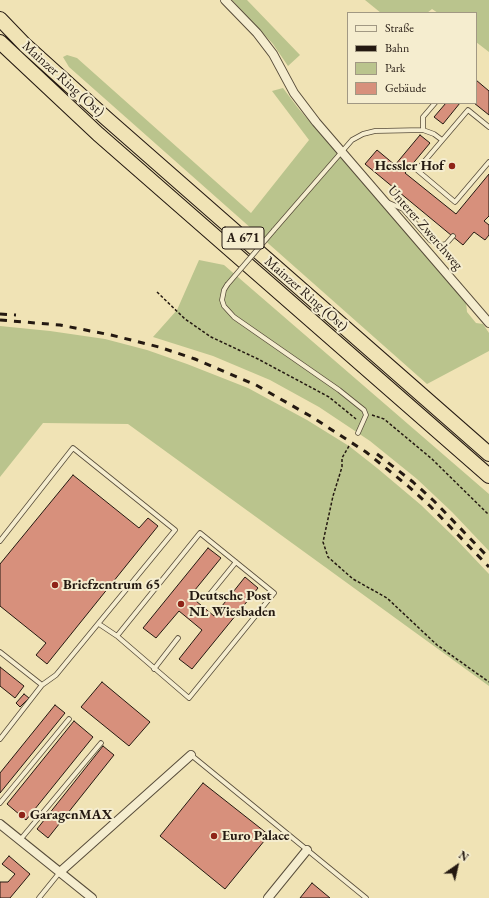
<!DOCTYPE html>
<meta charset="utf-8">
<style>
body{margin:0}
#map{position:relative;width:489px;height:898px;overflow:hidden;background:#f0e3b5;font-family:"EB Garamond",serif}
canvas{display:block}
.legend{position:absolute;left:347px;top:12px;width:130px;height:92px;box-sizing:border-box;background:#f5edcf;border:1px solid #a19883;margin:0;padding:5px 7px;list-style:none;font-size:12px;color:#241911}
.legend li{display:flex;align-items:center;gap:8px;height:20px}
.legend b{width:20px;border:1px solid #a19883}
.north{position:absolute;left:437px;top:846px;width:40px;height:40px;-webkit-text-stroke:3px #f5edcf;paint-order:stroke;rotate:34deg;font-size:11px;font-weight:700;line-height:16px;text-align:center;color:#241911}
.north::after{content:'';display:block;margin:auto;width:14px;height:18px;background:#241911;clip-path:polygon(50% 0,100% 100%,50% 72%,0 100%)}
</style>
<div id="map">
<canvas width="489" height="898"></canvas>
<ul class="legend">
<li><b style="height:5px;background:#f5edcf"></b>Straße</li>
<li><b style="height:5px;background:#241911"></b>Bahn</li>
<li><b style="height:11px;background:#bac48d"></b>Park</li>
<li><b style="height:11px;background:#d7907c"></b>Gebäude</li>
</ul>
<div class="north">N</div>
</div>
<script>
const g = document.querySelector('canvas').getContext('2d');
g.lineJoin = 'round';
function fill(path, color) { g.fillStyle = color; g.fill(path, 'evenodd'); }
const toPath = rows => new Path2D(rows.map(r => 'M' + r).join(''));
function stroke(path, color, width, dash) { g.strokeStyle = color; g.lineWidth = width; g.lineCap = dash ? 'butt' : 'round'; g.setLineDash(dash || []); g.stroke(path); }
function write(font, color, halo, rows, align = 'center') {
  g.font = font + ' "EB Garamond",serif'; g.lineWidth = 4; g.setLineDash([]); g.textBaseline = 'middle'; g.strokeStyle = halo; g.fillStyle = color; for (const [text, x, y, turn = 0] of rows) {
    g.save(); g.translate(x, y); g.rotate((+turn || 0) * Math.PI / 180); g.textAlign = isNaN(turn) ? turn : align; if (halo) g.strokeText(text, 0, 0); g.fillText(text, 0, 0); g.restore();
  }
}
const green = toPath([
 [232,0,247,0,300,55,288,66,273,44],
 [365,0,489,0,489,52,476,42,476,13,438,13,432,9,427,13,381,13],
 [67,55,77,58,251,213,309,140,272,91,283,88,298,108,466,302,467,312,476,323,483,324,489,333,489,351,427,384,69,67,63,57],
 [199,260,224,265,489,494,489,551,452,512,417,479,370,441,319,407,270,380,213,356,153,337,177,310],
 [0,326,50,331,105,339,147,350,187,364,248,388,307,420,349,446,377,468,421,505,454,537,489,574,489,686,128,424,43,423,0,477]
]);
const building = toPath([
 [476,80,489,91,489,115,474,103,476,103,476,80],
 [446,103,460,103,443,124,434,117,446,103],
 [420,135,430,143,405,173,456,214,489,174,489,216,484,221,489,225,489,235,485,240,474,232,463,245,365,164,377,150,395,165,420,135],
 [73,475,139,528,148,518,158,526,47,664,36,655,46,643,0,606,0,564,73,475],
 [208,548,221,558,190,596,214,616,245,577,258,588,192,669,179,659,202,630,179,611,156,638,143,628,208,548],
 [0,667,24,686,15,698,0,686,0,667],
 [102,682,150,722,129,746,81,707,102,682],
 [24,694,29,698,20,707,16,703,24,694],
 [55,705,65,713,0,793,0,773,55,705],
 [74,721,93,737,26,820,7,804,74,721],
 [103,746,114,755,48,838,37,829,103,746],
 [203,783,269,835,225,889,160,836,203,783],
 [9,856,30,874,10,898,0,898,0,882,8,882,15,874,2,864,9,856],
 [312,883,330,898,300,898,312,883]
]);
const path = toPath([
 [157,292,185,319,211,337,258,359,329,397,356,419],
 [372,415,384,419,432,459,489,515],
 [349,446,342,458,342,467,333,496,323,542,328,557,353,579,387,598,437,645,489,682]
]);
const service = toPath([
 [489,127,468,110,417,170,455,202,489,162],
 [423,130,423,117,435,103],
 [387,202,403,209,430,240,436,244,441,245,446,244,453,236],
 [274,230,352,140,363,134,375,131,423,130,434,134,442,140],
 [227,285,224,290,222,300,224,306,234,317,339,390,364,410,366,415,358,433],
 [0,541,73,448,175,530,56,675,42,685,0,739],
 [210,594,236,562],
 [99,624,117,636,200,533,274,593,189,698,117,636],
 [0,652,42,685],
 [154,669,178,638],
 [191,755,366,898],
 [0,803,69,719],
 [20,840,101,743],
 [39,898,60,872]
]);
const minor = toPath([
 [225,0,257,33,273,54,294,93,316,122,489,323],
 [0,824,92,898],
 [60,872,191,755],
 [268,898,307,850]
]);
const motorway = toPath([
 [0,19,25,45,107,119,489,454],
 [0,42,98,134,489,476]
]);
const rail = toPath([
 [0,314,16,315],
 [0,320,60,325,111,335,159,347,195,359,256,385,312,417,366,452,408,486,430,506,489,567],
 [377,454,413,482,434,501,488,557]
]);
const serviceBridge = toPath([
 [227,285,274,230]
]);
const markers = [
 [452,166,4,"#8f2418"],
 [55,585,4,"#8f2418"],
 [181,604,4,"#8f2418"],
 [22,815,4,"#8f2418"],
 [214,836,4,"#8f2418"]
];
const shields = [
 [243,238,42]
];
const shieldNames = [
 ["A 671",243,238]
];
const streetNames = [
 ["Mainzer Ring (Ost)",63,79,42],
 ["Unterer Zwerchweg",425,228,49],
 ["Mainzer Ring (Ost)",306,294,41]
];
const poiNames = [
 ["Hessler Hof",444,166,"right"],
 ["Briefzentrum 65",63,585],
 ["Deutsche Post",189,596],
 ["NL Wiesbaden",189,612],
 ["GaragenMAX",30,815],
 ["Euro Palace",222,836]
];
fill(green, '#bac48d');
fill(building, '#d7907c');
stroke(building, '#241911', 1);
stroke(service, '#574c3a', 5.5);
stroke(minor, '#574c3a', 10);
stroke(motorway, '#241911', 16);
stroke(path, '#241911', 1.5, [3, 2]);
stroke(service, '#f5edcf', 4);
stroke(minor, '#f5edcf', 8);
stroke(motorway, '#f0e3b5', 14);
stroke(rail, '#241911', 3, [7, 7]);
stroke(serviceBridge, '#574c3a', 5.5, []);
stroke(serviceBridge, '#f5edcf', 4);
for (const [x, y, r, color] of markers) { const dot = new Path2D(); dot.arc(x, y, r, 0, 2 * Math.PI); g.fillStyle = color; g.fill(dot); stroke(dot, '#f5edcf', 1.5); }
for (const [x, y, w] of shields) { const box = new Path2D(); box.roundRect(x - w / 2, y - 11, w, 22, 3); g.fillStyle = '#f5edcf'; g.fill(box); stroke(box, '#241911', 1); }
write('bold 13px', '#241911', null, shieldNames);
write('14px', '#241911', '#f5edcf', streetNames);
write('bold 14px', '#241911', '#f5edcf', poiNames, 'left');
</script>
